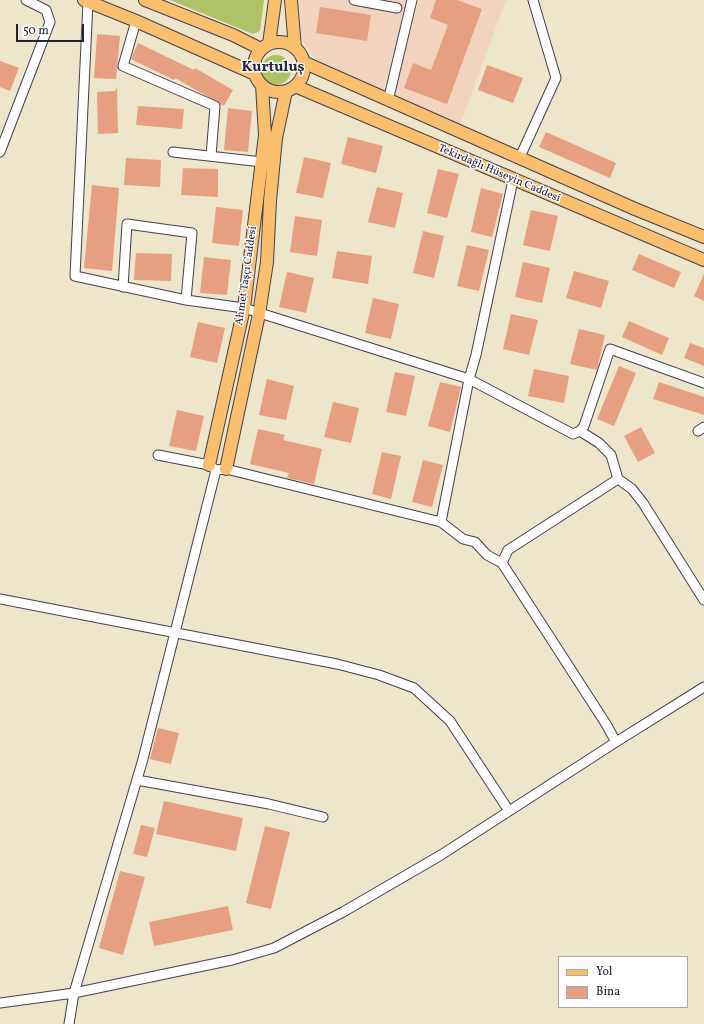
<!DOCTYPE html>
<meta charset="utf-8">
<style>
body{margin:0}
#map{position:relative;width:704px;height:1024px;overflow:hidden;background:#eee6ca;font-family:Vollkorn,serif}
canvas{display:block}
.legend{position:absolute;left:558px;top:956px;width:130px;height:52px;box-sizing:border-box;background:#fff;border:1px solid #a7a7b1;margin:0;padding:5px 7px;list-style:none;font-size:12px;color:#22223b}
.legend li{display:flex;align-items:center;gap:8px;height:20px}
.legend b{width:20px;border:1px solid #a7a7b1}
.scale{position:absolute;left:16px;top:24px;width:68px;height:18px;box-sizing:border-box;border:2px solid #22223b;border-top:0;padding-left:5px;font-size:12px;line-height:14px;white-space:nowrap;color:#22223b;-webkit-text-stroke:3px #fff;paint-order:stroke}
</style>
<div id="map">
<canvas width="704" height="1024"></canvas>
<ul class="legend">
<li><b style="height:5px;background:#f9bf6d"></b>Yol</li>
<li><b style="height:11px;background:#e79f82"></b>Bina</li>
</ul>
<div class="scale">50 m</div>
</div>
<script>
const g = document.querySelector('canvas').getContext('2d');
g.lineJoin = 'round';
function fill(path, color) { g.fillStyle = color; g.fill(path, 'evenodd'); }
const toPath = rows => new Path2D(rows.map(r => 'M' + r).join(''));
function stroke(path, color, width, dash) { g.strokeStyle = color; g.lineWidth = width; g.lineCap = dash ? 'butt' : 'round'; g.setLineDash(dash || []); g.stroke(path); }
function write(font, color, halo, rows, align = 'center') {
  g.font = font + ' Vollkorn,serif'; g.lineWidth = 3; g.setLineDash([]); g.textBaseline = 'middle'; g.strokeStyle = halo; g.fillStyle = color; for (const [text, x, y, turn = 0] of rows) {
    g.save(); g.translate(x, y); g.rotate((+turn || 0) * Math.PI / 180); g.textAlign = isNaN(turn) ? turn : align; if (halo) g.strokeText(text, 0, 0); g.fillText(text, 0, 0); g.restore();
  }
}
const built = toPath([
 [299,0,408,0,383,91,376,94,315,59,302,40],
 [419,0,506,0,460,125,393,96]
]);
const green = toPath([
 [170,0,264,0,260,31,253,34],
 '261 70a15 15 0 1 1 30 0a15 15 0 1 1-30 0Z'
]);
const building = toPath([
 [436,0,457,0,482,9,447,104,404,88,413,63,431,70,448,25,430,18],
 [320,7,371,15,367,41,316,33],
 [97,34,120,36,116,79,94,78],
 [138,43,194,70,195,68,233,90,224,106,175,78,174,80,131,59],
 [0,61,19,68,10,91,0,87],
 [487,65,523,78,513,103,478,90],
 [117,87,118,133,98,134,97,92,115,91],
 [138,106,184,109,182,129,136,125],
 [228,108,252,111,248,152,224,150],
 [546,132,616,163,610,178,539,147],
 [348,137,383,146,376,173,341,164],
 [304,157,331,163,323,198,296,193],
 [126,158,161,160,160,187,124,185],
 [183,168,218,169,218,197,181,195],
 [438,169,459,174,447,218,427,213],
 [92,185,119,188,112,271,84,268],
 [377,187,403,193,395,228,368,222],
 [481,188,503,194,492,237,471,232],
 [216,207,243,210,239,246,212,243],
 [531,210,558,216,550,251,523,245],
 [295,216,322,220,317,256,290,252],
 [423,231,444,236,434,278,413,273],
 [467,245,489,250,479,291,457,286],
 [337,251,372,256,368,284,332,278],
 [136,253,172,254,171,281,134,280],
 [639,254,681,272,674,288,632,270],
 [204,257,231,260,227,295,200,293],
 [523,262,550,268,542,303,515,297],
 [574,271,609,281,601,308,566,298],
 [287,272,314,278,306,313,279,307],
 [704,274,704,301,694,296],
 [373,298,399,304,391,339,365,333],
 [511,314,538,320,529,355,503,349],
 [629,321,669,338,662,355,622,337],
 [198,322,225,328,217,363,190,357],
 [579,329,605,335,597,370,570,364],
 [690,343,704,348,704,366,684,358],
 [619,366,636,373,614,426,597,419],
 [534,369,569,376,564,403,528,396],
 [395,372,415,376,406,416,386,412],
 [267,379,294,386,286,420,259,415],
 [440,382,461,387,450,432,428,426],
 [659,382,704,397,704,415,653,399],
 [333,402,359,408,351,443,324,437],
 [177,410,204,416,196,451,169,446],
 [641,427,655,453,638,462,624,436],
 [258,429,285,435,283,440,322,449,314,484,287,478,289,473,250,464],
 [382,452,401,456,391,499,372,494],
 [423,460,443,465,432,507,412,502],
 [158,728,179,733,171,764,150,759],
 [164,801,243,818,236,851,156,834],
 [141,825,155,828,147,857,133,854],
 [265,826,290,832,271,909,246,903],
 [120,871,145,877,123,955,99,948],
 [228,906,233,930,154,946,149,922]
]);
const minor = toPath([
 [354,0,397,8],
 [88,2,75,276,186,300,244,308,469,379,573,434,580,431,584,426,610,349,704,383],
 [136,21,123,66,215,106,211,156],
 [388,101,412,0],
 [0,152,50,22,46,10,26,0],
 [173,152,262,162],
 [520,157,556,78,533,0],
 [123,287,127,224,192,233,186,300],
 [580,431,599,443,611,455,618,479,632,489,643,503,704,600],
 [698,431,704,427],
 [158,455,209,465,216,470,226,469,441,522,463,539,475,542,487,555,502,563],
 [441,522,469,379,476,355,513,180],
 [0,599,337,664,379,675,414,688,450,721,509,811],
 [616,742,606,724,502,563,508,550,618,479],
 [137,780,269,804,323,817],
 [0,1003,74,993,232,960,274,948,343,912,441,855,616,742,704,687],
 [69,1024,74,993,143,759,216,470]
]);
const major = toPath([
 [84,0,136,21,255,74],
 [145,0,233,35,261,49],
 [291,0,295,48],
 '254 67a25 25 0 1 1 50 0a25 25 0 1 1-50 0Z',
 [269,44,275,0],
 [303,62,635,209,704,237],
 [295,86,704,260],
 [209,465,244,308,265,135,262,85],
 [226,469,259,314,267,262,270,201,276,138,286,91]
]);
const streetNames = [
 ["Tekirdağlı Hüseyin Caddesi",499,174,23],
 ["Ahmet Taşçı Caddesi",247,276,-82]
];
const districtNames = [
 ["Kurtuluş",273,68]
];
fill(built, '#f2d4be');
fill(green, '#afc266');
fill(building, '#e79f82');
stroke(minor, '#413f50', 11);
stroke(major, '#413f50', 14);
stroke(minor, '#fff', 9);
stroke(major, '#f9bf6d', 12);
write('11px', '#22223b', '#fff', streetNames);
write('bold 15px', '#22223b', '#fff', districtNames);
</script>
